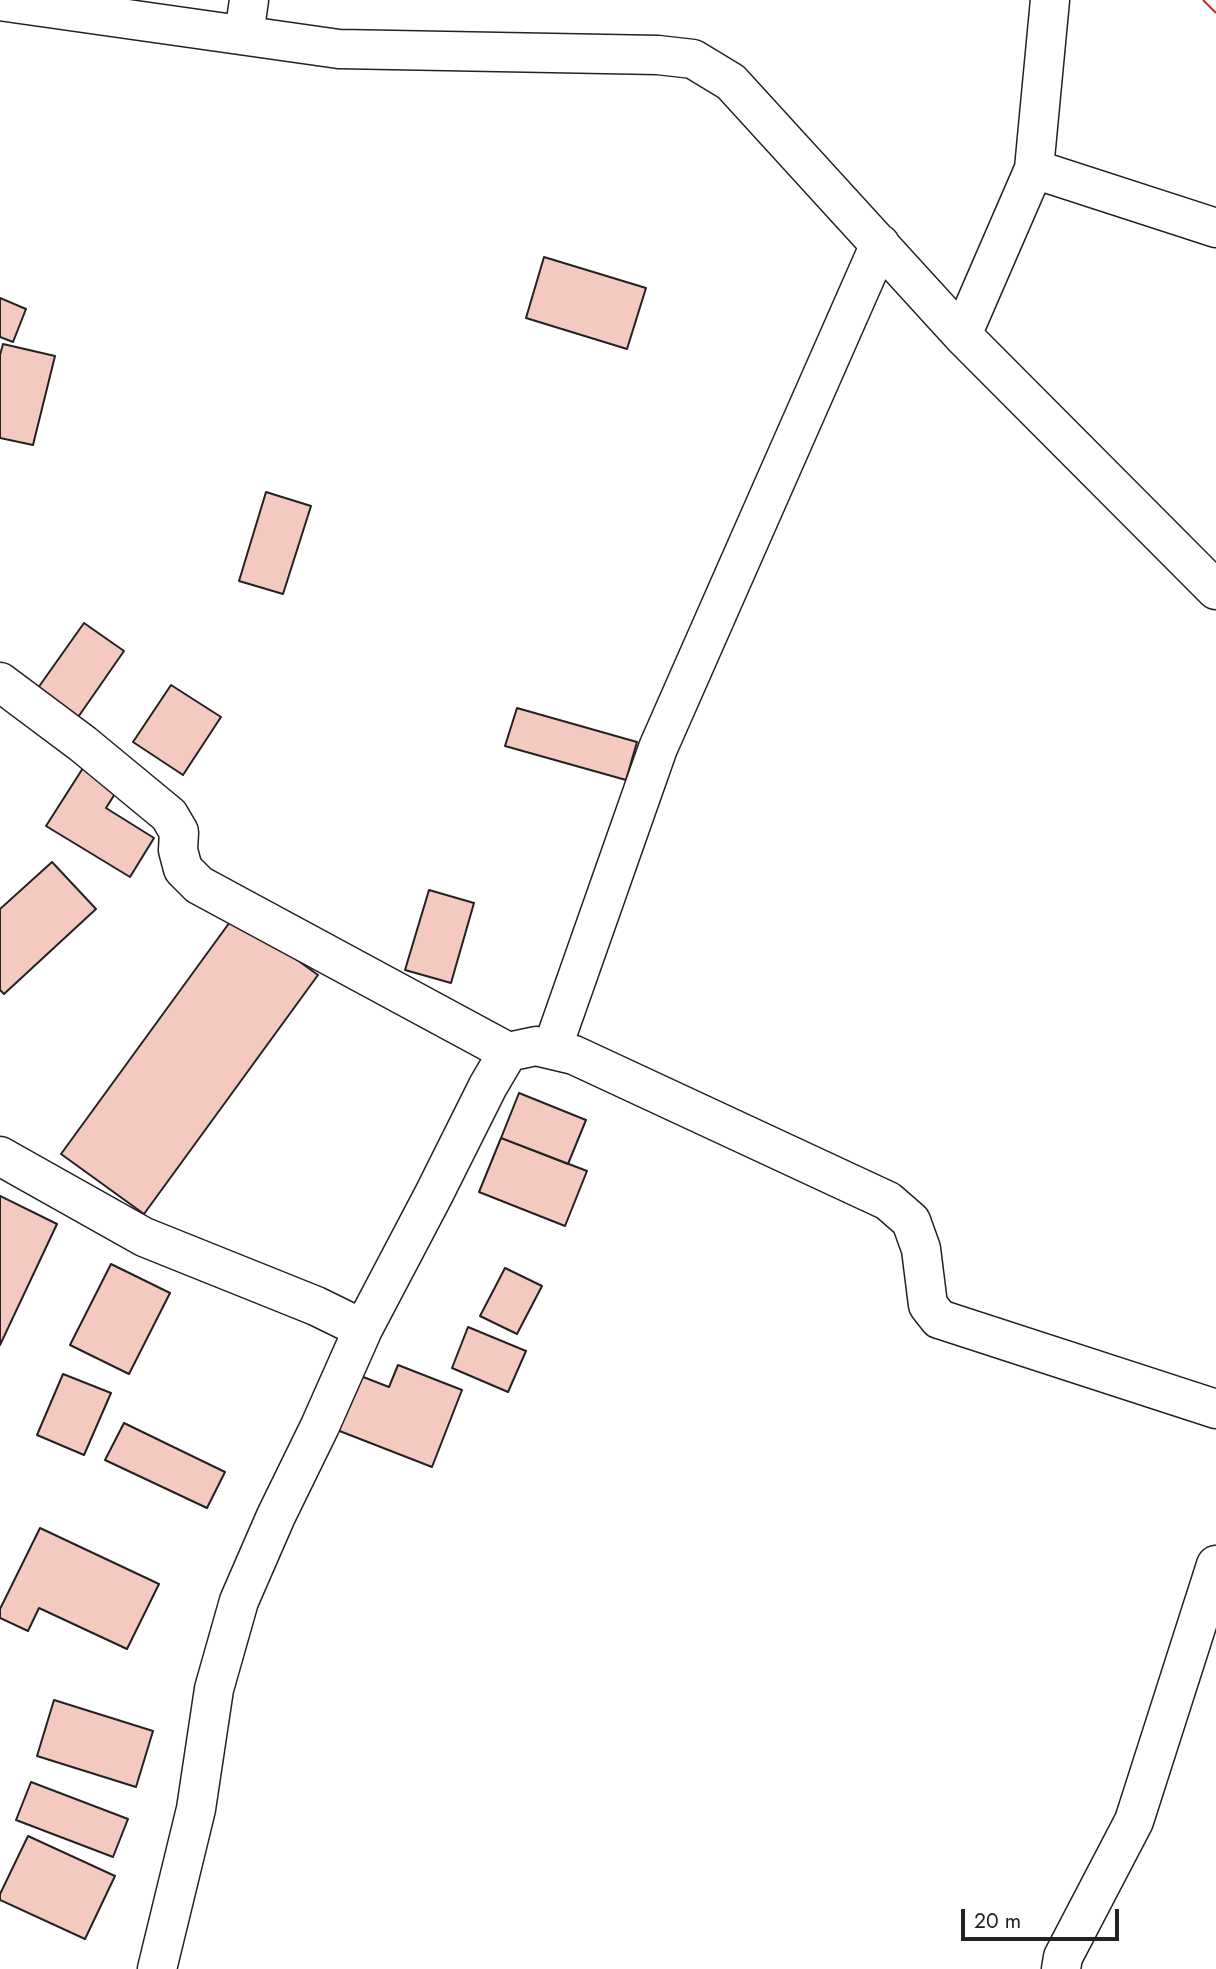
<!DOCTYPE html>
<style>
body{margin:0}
#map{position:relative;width:1216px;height:1969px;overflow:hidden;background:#fff;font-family:Jost,sans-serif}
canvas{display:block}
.scale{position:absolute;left:961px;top:1909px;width:158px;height:32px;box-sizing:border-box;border:4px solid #222;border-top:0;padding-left:9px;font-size:21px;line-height:24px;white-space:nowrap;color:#222;-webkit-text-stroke:5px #fff;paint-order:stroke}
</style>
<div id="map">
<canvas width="1216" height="1969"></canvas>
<div class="scale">20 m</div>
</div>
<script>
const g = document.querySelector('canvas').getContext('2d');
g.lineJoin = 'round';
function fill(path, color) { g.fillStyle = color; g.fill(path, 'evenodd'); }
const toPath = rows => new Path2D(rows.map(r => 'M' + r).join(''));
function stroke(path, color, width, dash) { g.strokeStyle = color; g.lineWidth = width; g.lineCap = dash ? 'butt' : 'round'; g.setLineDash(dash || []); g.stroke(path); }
const building = toPath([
 [544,257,646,288,627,349,526,318,544,257],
 [0,298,26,309,13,342,0,337,0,298],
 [3,344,55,356,33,445,0,438,0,355,3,344],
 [266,492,311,506,283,594,239,581,266,492],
 [84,623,124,651,74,723,33,695,84,623],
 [171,685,221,717,183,775,133,742,171,685],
 [517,708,637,742,626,780,505,746,517,708],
 [83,768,118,789,106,808,154,838,130,877,46,826,83,768],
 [52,862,96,909,4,994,0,990,0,909,52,862],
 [429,890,474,903,451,983,405,970,429,890],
 [235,915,318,975,144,1214,61,1154,235,915],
 [519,1093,586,1120,568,1164,501,1138,519,1093],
 [501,1138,587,1171,565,1226,479,1192,501,1138],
 [0,1196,57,1224,0,1345,0,1196],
 [111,1264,170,1293,129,1374,70,1345,111,1264],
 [505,1268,542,1286,517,1334,480,1316,505,1268],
 [468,1327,526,1351,508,1392,452,1368,468,1327],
 [398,1365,462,1390,432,1467,337,1430,358,1375,389,1387,398,1365],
 [63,1374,111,1393,84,1455,37,1435,63,1374],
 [124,1423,225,1472,207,1508,105,1460,124,1423],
 [40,1528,159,1584,127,1649,39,1608,28,1631,0,1618,0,1609,40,1528],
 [54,1700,153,1731,136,1787,37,1756,54,1700],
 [31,1782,128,1819,113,1857,16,1820,31,1782],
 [28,1836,115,1876,85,1939,0,1900,0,1894,28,1836]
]);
const minor = toPath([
 [1050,0,1034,169,1216,228],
 [0,1,339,49,658,55,693,59,731,82,962,335,1216,590],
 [244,35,249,0],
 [962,335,1034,169],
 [0,682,83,744,169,815,179,832,178,850,183,869,199,885,508,1052],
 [552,1049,658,748,880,244],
 [0,1156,144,1237,316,1306,363,1329,320,1426,276,1516,239,1601,214,1689,196,1809,157,1969],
 [363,1329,434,1194,488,1086,508,1052,536,1046,574,1055,888,1201,911,1221,921,1249,928,1305,939,1319,1216,1409],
 [1061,1969,1063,1957,1134,1821,1216,1565]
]);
const power = toPath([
 [1203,0,1216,13]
]);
fill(building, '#f3c9c0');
stroke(building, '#222', 2);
stroke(minor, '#222', 41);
stroke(minor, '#fff', 38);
stroke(power, '#c62828', 2, [24, 5, 3.5, 5]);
</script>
